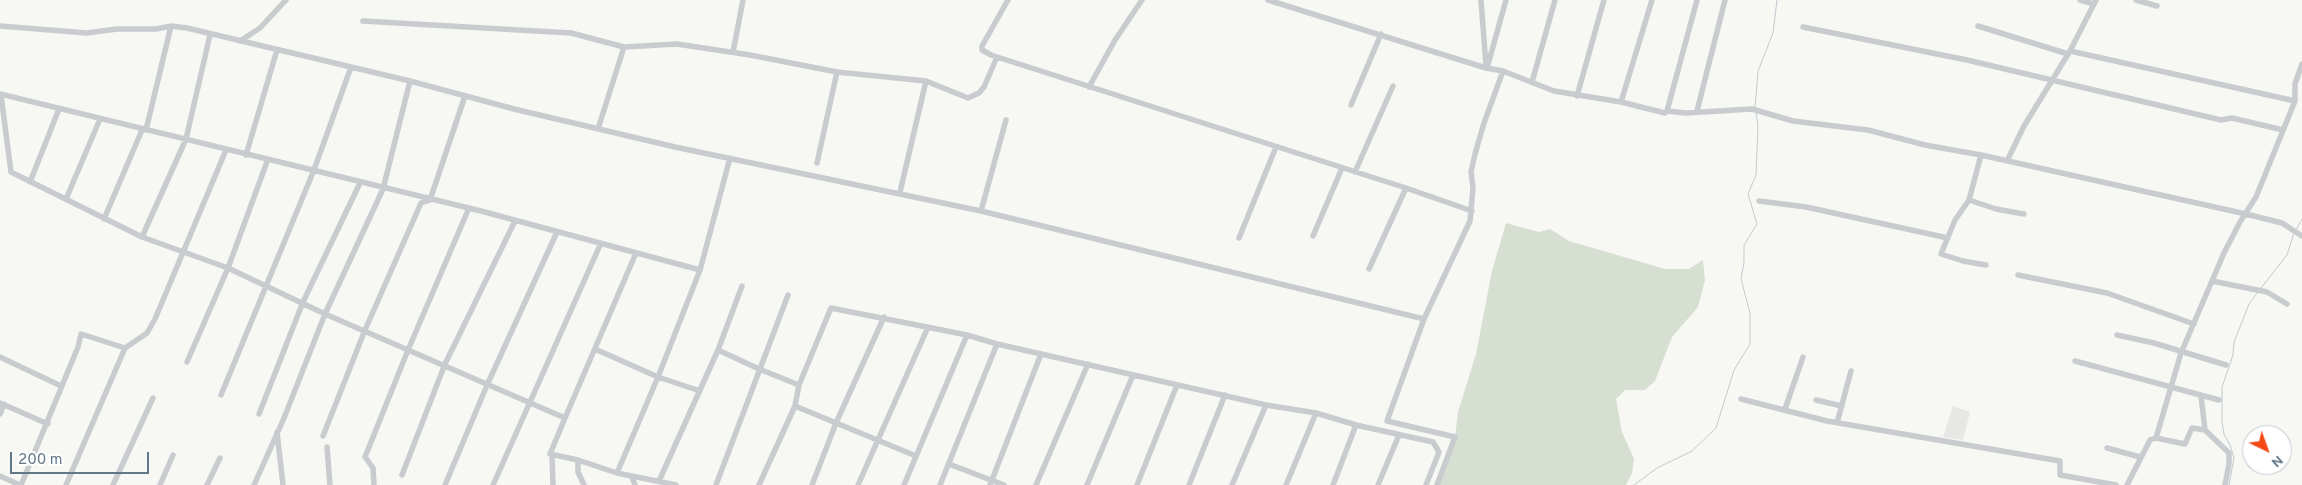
<!DOCTYPE html>
<style>
body{margin:0}
#map{position:relative;width:2302px;height:485px;overflow:hidden;background:#f7f7f3;font-family:Overpass,sans-serif}
canvas{display:block}
.north{position:absolute;left:2242px;top:425px;width:50px;height:50px;box-sizing:border-box;background:#fff;border:1px solid #c0c9cf;border-radius:50%;rotate:138deg;font-size:14px;font-weight:700;line-height:20px;text-align:center;color:#627787}
.north::after{content:'';display:block;margin:auto;width:18px;height:22px;background:#f44915;clip-path:polygon(50% 0,100% 100%,50% 72%,0 100%)}
.scale{position:absolute;left:10px;top:452px;width:139px;height:22px;box-sizing:border-box;border:2px solid #627787;border-top:0;padding-left:6px;font-size:15px;line-height:18px;white-space:nowrap;color:#627787;-webkit-text-stroke:4px #fff;paint-order:stroke}
</style>
<div id="map">
<canvas width="2302" height="485"></canvas>
<div class="north">N</div>
<div class="scale">200 m</div>
</div>
<script>
const g = document.querySelector('canvas').getContext('2d');
g.lineJoin = 'round';
function fill(path, color) { g.fillStyle = color; g.fill(path, 'evenodd'); }
const toPath = rows => new Path2D(rows.map(r => 'M' + r).join(''));
function stroke(path, color, width, dash) { g.strokeStyle = color; g.lineWidth = width; g.lineCap = dash ? 'butt' : 'round'; g.setLineDash(dash || []); g.stroke(path); }
const built = toPath([
 [1953,406,1970,412,1963,440,1943,437]
]);
const green = toPath([
 [1506,223,1539,232,1550,229,1569,241,1665,269,1689,269,1703,260,1705,280,1698,307,1672,337,1655,381,1645,390,1625,390,1616,399,1622,432,1634,459,1632,473,1626,485,1437,485,1455,437,1458,412,1476,354,1492,271]
]);
const stream = toPath([
 [1755,108,1758,71,1773,33,1777,0],
 [2296,230,2302,219],
 [2261,288,2287,255,2294,233],
 [1634,485,1657,468,1692,451,1716,428,1734,370,1750,344,1750,313,1741,279,1744,262,1744,245,1757,224,1748,194,1756,175,1758,126,1756,112],
 [2229,485,2234,458,2230,445,2224,434,2222,422,2222,387,2233,355,2234,342,2249,304,2257,293]
]);
const minor = toPath([
 [1008,0,982,46,982,50,991,55,1406,188,1472,211],
 [1268,0,1486,68,1503,71,1554,91,1621,102,1665,113,1667,111,1686,113,1752,109,1793,121,1868,130,1925,145,1981,155,2246,214,2282,223,2302,236],
 [1481,0,1486,66],
 [2080,0,2094,4],
 [2136,0,2157,6],
 [363,21,571,33,624,47,677,44,750,55,837,72,926,81,968,98,979,93,984,87,997,57],
 [0,26,87,33,117,29,156,29,171,26,187,28,410,81,514,109,675,147,981,211,1424,319],
 [1978,26,2068,54],
 [1803,27,1967,60,2221,120,2232,118,2283,130],
 [240,41,260,28,286,0],
 [2070,51,2295,101],
 [733,52,743,0],
 [1487,68,1506,0],
 [1532,82,1555,0],
 [1089,87,1115,40,1142,0],
 [0,94,481,211,700,270],
 [1,95,11,172,142,237,228,268,325,314,565,418,550,454,578,460,578,472,584,485],
 [1577,96,1604,0],
 [1621,102,1652,0],
 [1351,105,1381,34],
 [1667,111,1697,0],
 [1697,111,1725,0],
 [598,129,624,47],
 [146,130,171,26],
 [246,155,277,50],
 [1981,155,1969,200,1955,220,1941,254,1963,261,1986,265],
 [2007,161,2024,126,2070,51,2096,0],
 [817,163,837,72],
 [1355,172,1393,86],
 [30,182,59,109],
 [900,192,926,81],
 [66,199,100,119],
 [1969,200,1996,209,2024,214],
 [1759,201,1806,207,1948,238],
 [981,211,1006,120],
 [104,219,142,130],
 [1313,236,1342,168],
 [142,237,186,139,210,35],
 [1239,238,1276,147],
 [1369,269,1406,188],
 [2018,275,2107,293,2194,324],
 [2212,281,2267,292,2287,304],
 [2117,335,2154,343,2226,365],
 [595,349,658,377,700,391],
 [718,350,759,369,799,385,795,406,916,456],
 [0,357,61,386],
 [2075,361,2219,400],
 [187,362,228,268,268,159],
 [799,385,831,308,967,335,997,344,1266,405,1316,413,1356,425,1433,442,1439,452,1426,485],
 [221,395,314,170,351,67],
 [2201,396,2205,430,2229,453,2229,464,2225,485],
 [1741,399,1827,421,2060,461,2060,475,2116,485],
 [1816,400,1842,406],
 [0,403,48,424],
 [1785,409,1803,357],
 [0,414,4,404],
 [259,414,303,302,360,183],
 [565,418,636,253],
 [1837,423,1851,371],
 [277,432,283,485],
 [323,436,365,330,421,203,430,200,465,96],
 [2156,438,2185,444,2192,428,2205,430],
 [327,447,330,485],
 [2107,448,2140,457],
 [552,455,553,485],
 [578,460,617,473,658,377,700,270,730,158],
 [949,464,1004,485],
 [617,473,676,485],
 [402,475,445,364,515,221],
 [0,476,20,485],
 [632,477,635,485],
 [659,481,718,350,742,286],
 [21,485,78,347,81,334,125,348],
 [66,485,125,348,147,333,155,319,226,150],
 [113,485,153,398],
 [160,485,173,455],
 [207,485,220,458],
 [254,485,284,418,325,314,383,189,410,81],
 [374,485,373,468,365,457,408,350,469,208],
 [445,485,488,383,557,232],
 [493,485,601,243],
 [716,485,788,295],
 [759,485,795,406],
 [812,485,836,423,884,317],
 [858,485,928,327],
 [904,485,967,335],
 [940,485,997,344],
 [990,485,1041,354],
 [1036,485,1088,364],
 [1087,485,1133,375],
 [1137,485,1177,385],
 [1189,485,1225,395],
 [1232,485,1266,405],
 [1286,485,1316,413],
 [1333,485,1356,425],
 [1378,485,1399,435],
 [1437,485,1455,437,1387,421,1424,319,1470,221,1473,188,1471,172,1475,154,1484,123,1503,71],
 [2127,485,2150,440,2156,438,2181,353,2224,253,2240,222,2256,197,2295,101,2295,84,2302,64]
]);
fill(built, '#e7e8e6');
fill(green, '#d7dfd3');
stroke(stream, '#bfcbd0', 1);
stroke(minor, '#c8cccf', 5.5);
</script>
